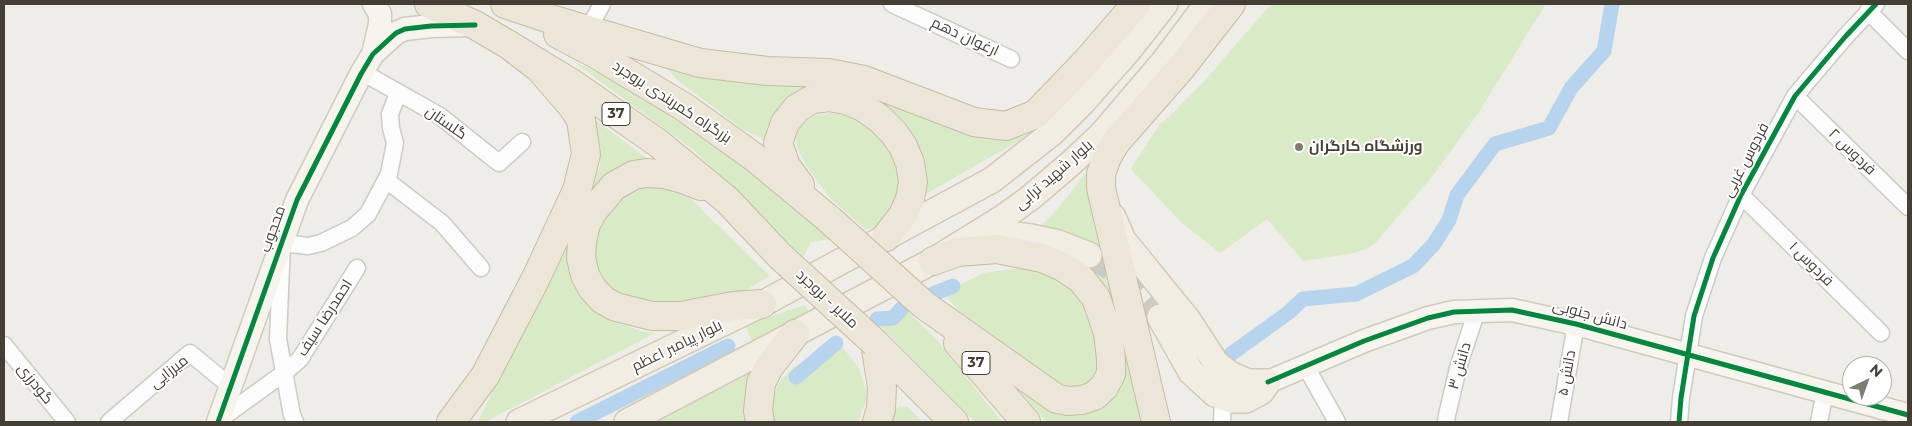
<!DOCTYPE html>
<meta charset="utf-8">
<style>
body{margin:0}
#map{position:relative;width:1912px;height:426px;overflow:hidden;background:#eeede8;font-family:Montserrat,sans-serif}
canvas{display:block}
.frame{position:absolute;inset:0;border:5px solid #443f34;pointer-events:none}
.north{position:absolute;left:1842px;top:356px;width:50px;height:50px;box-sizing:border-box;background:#fff;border:1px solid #b4b2ae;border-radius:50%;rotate:42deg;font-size:14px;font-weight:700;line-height:20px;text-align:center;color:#443f34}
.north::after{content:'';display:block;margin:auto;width:18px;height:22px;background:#807c73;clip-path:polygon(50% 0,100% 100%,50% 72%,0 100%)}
</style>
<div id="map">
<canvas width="1912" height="426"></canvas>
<div class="frame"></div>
<div class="north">N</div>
</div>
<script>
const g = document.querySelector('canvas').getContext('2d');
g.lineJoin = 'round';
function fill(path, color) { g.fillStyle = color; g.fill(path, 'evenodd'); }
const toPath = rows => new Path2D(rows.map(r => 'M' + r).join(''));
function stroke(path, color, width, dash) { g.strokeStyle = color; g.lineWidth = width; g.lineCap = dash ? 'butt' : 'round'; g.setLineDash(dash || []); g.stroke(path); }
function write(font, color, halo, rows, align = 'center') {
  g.font = font + ' Montserrat,Cairo,sans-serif'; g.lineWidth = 4; g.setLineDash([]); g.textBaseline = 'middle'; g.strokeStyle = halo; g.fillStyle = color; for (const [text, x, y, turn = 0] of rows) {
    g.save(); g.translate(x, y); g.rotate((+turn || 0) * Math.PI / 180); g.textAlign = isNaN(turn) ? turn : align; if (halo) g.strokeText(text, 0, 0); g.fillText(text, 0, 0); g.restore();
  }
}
const green = toPath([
 [1271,4,1546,4,1477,115,1431,178,1376,242,1366,249,1354,253,1303,261,1267,219,1220,253,1181,222,1131,169,1159,125,1170,116,1208,77],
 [571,60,630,88,814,216,833,239,811,242,803,257,690,147],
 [665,66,744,83,849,87,979,136,1009,139,1029,135,919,198,888,113,782,106,776,112,767,127,768,141,742,129,676,79],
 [831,113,854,117,869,123,895,154,901,183,892,217,876,227,865,229,830,198,806,165,797,147,796,137,799,129,805,121,817,115],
 [594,119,649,160,585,209,602,314,615,322,641,331,655,333,485,422,478,422,600,167,601,149],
 [1108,149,1105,252,1095,245,1036,231,1061,205,1082,177],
 [656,185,672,189,688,196,770,276,739,294,672,306,621,297,598,282,594,253,596,238,607,212,620,199,640,186],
 [1064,251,1098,266,1111,279,1149,422,1046,422,1013,383,1072,412,1121,345],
 [1020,268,1050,274,1081,295,1103,340,1097,383,1070,392,982,331,957,309,944,293,983,273],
 [805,305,810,313,754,345,745,325],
 [906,310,934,337,1002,422,975,422,880,325,898,323],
 [841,345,858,367,864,382,867,398,858,422,773,422,769,406,779,382,793,368,807,358,822,350],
 [749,371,745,414,745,422,654,422],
 [902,406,908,407,922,422,888,422,898,407]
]);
const canal = toPath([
 [933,294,953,286],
 [877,319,893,318,903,307],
 [1231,354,1288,313,1303,299,1356,294,1413,266,1434,244,1449,220,1457,195,1495,144,1549,128,1571,88,1604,51,1612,4],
 [796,377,836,343],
 [577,422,728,346]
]);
const primaryTunnel = toPath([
 [1089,255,1111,268,1136,289,1160,317]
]);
const street = toPath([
 [892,4,1011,59],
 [1868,11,1908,51],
 [588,30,602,4],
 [362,72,440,116,499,163,522,142],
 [1795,96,1908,207],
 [386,180,442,223,481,268],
 [1741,195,1881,333],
 [4,345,67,422],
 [1305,365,1337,422],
 [219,420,284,373,300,359,357,268],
 [109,422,190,353,230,386],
 [295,422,292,415,278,339,282,243,308,246,321,243,352,228,368,214,389,174,395,143,391,128,390,114,398,93],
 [1222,422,1223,398],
 [1446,422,1447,415,1458,368,1477,310],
 [1559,422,1576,324],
 [1679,422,1681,398,1694,316,1713,258,1741,195,1795,96,1845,37,1876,4],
 [1819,422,1825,392]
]);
const secondary = toPath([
 [373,54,380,24,380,14,374,4],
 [1268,382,1364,341,1428,318,1454,312,1512,310,1576,324,1908,415],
 [218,422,297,200,361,74,373,54,396,33,405,29,431,26,472,25]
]);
const primary = toPath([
 [1113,217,1123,240,1188,320,1216,363,1230,374,1248,382,1268,382],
 [978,233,1008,234,1031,237,1058,243,1089,255],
 [1160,317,1191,372,1215,394,1231,400,1246,400,1261,392,1268,382],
 [519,422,762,304,992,180,1052,133,1083,102,1128,51,1165,4],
 [627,422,933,261,1001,219,1030,198,1070,164,1102,134,1165,60,1207,4]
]);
const highway = toPath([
 [429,4,475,25,509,45,573,84,658,143,727,200,780,256],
 [505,4,547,18,700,63,767,71,829,73,864,80,974,122,1006,126,1036,114,1086,62,1136,4],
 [558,34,594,53,684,107,754,157,830,220],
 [800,185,786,166,778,143,785,123,797,108,813,99,829,97,846,100,863,107,880,119,893,132,903,146,910,163,913,182,910,199,903,215,886,237],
 [701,186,683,179,664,174,646,173,634,175,614,186,593,211,586,224,582,241,581,258,585,275,592,288,603,300,616,307,652,316,681,316,733,306,762,304],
 [924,305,1057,399,1068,401,1082,400,1094,396,1104,387,1111,374,1111,359,1108,333,1096,298,1081,279,1063,267,1042,258,997,249,958,252,933,261],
 [875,343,954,422],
 [875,343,882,387,881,409,877,422],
 [958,343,1026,422],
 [451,422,485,376,536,278,577,190,586,154,581,120,572,106,539,68,509,45],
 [760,422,758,411,761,383,769,367,795,334],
 [1156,422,1101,188,1101,174,1107,157,1116,142,1181,68,1231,4]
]);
const highwayBridge = toPath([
 [830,220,924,305],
 [780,256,875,343]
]);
const cycleway = toPath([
 [1268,382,1364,341,1428,318,1454,312,1512,310,1576,324,1908,415],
 [218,422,297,200,361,74,373,54,396,33,405,29,431,26,475,25],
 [1679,422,1681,398,1694,316,1713,258,1741,195,1795,96,1845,37,1876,4]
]);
const markers = [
 [1299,147,5,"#807c73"]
];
const shields = [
 [616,114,28],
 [976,363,28]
];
const shieldNames = [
 ["37",616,114],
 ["37",976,363]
];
const streetNames = [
 ["ارغوان دهم",965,37,25],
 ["بزرگراه کمربندی بروجرد",672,102,33],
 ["گلستان",446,123,35],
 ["فردوس ۲",1852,152,44],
 ["فردوس غربی",1746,160,-62],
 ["بلوار شهید ترابی",1054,175,-41],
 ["محجوب",273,229,-70],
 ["فردوس ۱",1811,264,45],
 ["ملایر - بروجرد",827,299,43],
 ["دانش جنوبی",1590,315,15],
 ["احمدرضا سیف",325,318,-57],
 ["بلوار پیامبر اعظم",677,346,-26],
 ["دانش ۳",1460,366,-74],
 ["میرزایی",169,372,-38],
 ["دانش ۵",1567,373,-80],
 ["گودرزی",35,384,51]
];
const poiNames = [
 ["ورزشگاه کارگران",1309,147]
];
fill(green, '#d9eac7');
stroke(canal, '#b7d4ee', 15);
stroke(primaryTunnel, '#cccac4', 25, [25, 12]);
stroke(street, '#cccbc5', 19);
stroke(secondary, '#cecbbf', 25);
stroke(primary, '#d1cab5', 28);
stroke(highway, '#c6bca3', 30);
stroke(street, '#fcfcfc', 16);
stroke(secondary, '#f6f4ed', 22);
stroke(primary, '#f1ede2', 25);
stroke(highway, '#ebe6d8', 28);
stroke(highwayBridge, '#c6bca3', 30, []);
stroke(highwayBridge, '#ebe6d8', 28);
stroke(cycleway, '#00873e', 5);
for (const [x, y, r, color] of markers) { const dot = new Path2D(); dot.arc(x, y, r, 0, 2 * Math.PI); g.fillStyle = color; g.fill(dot); stroke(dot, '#fff', 2); }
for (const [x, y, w] of shields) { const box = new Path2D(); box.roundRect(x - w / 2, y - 11.5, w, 23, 4); g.fillStyle = '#fff'; g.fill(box); stroke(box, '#443f34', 1); }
write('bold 14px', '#443f34', null, shieldNames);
write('15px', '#443f34', '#fff', streetNames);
write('bold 15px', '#443f34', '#fff', poiNames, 'left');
</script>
